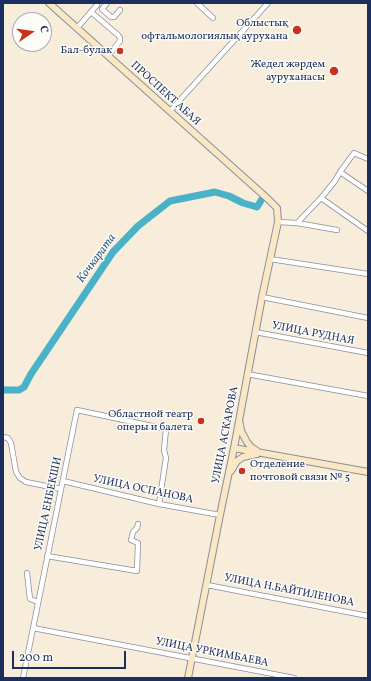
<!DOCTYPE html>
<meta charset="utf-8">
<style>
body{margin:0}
#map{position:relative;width:371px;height:681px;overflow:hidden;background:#f8ecdb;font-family:Vollkorn,serif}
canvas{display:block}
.frame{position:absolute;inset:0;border:4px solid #1b2f5e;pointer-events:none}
.north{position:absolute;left:12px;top:12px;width:40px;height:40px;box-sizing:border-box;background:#fdfcf7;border:1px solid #a3aaba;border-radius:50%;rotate:77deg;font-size:11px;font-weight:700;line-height:16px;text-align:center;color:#1b2f5e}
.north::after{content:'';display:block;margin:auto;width:14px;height:18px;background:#c8321e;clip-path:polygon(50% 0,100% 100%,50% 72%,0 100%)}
.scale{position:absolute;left:12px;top:651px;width:114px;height:18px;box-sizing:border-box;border:2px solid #1b2f5e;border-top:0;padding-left:5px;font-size:12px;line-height:14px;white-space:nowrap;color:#1b2f5e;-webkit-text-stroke:3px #fdfcf7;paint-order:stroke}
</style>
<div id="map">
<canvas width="371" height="681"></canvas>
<div class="frame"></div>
<div class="north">С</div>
<div class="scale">200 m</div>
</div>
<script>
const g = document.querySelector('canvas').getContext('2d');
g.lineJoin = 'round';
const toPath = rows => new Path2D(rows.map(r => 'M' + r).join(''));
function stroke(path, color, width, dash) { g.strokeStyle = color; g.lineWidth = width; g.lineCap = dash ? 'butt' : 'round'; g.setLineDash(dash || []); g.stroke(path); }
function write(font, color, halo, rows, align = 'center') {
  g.font = font + ' Vollkorn,serif'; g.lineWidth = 3; g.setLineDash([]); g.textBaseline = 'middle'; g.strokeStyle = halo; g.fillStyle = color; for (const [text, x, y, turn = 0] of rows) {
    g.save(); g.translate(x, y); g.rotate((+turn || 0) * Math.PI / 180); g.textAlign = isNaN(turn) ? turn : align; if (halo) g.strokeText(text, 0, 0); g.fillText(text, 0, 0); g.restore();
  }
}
const river = toPath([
 [3,390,19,390,24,387,31,374,113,252,138,226,170,201,215,192,229,196,243,203,257,207,262,199]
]);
const street = toPath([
 [107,3,102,9,111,17,114,17,120,10],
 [197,3,213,18],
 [91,12,118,35,120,38,120,41,108,56],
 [77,28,97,5],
 [170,111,268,3],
 [340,172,368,191],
 [321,198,368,231],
 [278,222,297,223,321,198,335,181,340,172,354,153,368,159],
 [297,223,337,230],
 [270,259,368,274],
 [262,297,368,318],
 [255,332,368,353],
 [247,374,368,396],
 [3,437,8,438,11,443,16,472,20,478,26,482,61,489],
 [63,481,159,504,220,515],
 [47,556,137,571,138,543,131,540,133,532,137,528,138,524],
 [27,573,30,599,38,602],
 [207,585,368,616],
 [33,628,294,678],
 [23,678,77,410,166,429,164,450,166,458,159,504]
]);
const secondary = toPath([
 [49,3,268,199,277,208,278,222,262,297,234,448,220,515,188,678],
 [240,424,241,431,247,442,251,447,257,451],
 [234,448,368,472],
 [231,471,237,461,243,457,257,454]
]);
const markers = [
 [297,30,5,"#c8321e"],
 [120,51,4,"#c8321e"],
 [334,71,5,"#c8321e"],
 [201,421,4,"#c8321e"],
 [242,471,4,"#c8321e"]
];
const poiNames = [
 ["Облыстық",288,24],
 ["офтальмологиялық аурухана",288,37],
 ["Бал-булак",112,51],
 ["Жедел жәрдем",325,65],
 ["ауруханасы",325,78],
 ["Областной театр",193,415],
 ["оперы и балета",193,428],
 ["Отделение",250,465,"left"],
 ["почтовой связи № 5",250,478,"left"]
];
const streetNames = [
 ["ПРОСПЕКТ АБАЯ",165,94,42],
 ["УЛИЦА РУДНАЯ",313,334,11],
 ["УЛИЦА АСКАРОВА",226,435,-79],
 ["УЛИЦА ОСПАНОВА",143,490,12],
 ["УЛИЦА ЕНБЕКШИ",49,504,-78],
 ["УЛИЦА Н.БАЙТИЛЕНОВА",289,591,11],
 ["УЛИЦА УРКИМБАЕВА",212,653,11]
];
const waterNames = [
 ["Кочкарата",97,259,-54]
];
stroke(river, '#4ab2c8', 7);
stroke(street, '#8a8e9c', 6);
stroke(secondary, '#8a8e9c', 8);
stroke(street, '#fff', 4.5);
stroke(secondary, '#fae7c3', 6);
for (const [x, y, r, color] of markers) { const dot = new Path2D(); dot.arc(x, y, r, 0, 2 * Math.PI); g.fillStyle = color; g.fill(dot); stroke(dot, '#fdfcf7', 1.5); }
write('11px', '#1b2f5e', '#fdfcf7', poiNames, 'right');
write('11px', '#1b2f5e', '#fdfcf7', streetNames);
write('italic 12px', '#2b5d83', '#fdfcf7', waterNames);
</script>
